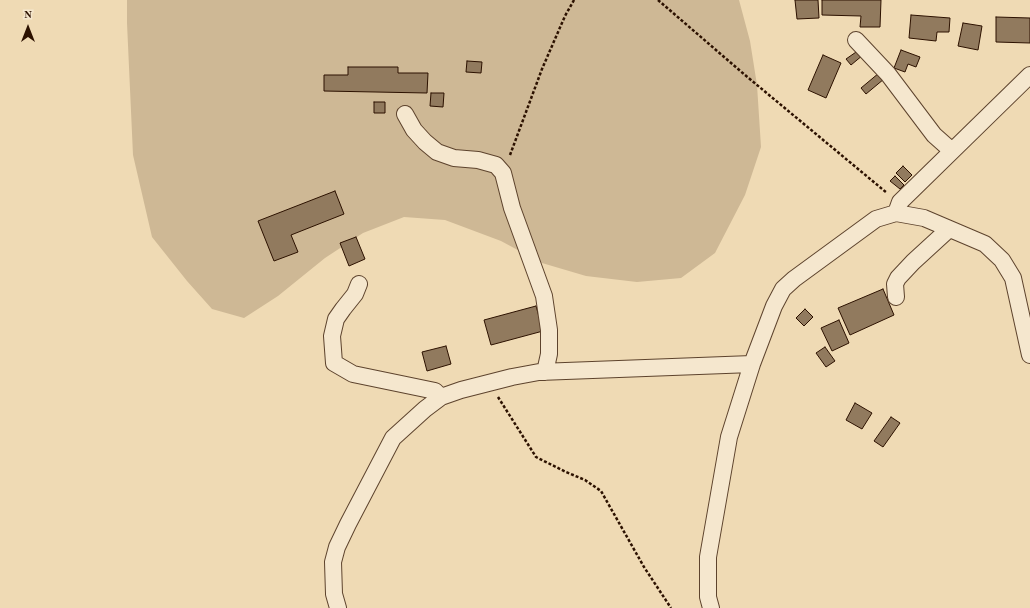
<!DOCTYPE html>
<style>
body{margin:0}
#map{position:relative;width:1030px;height:608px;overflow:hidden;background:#efdab4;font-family:"Old Standard TT",serif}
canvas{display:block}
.north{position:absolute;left:8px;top:8px;width:40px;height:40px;-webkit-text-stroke:3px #f5e7ce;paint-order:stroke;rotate:0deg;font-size:11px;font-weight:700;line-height:16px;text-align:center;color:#2c1100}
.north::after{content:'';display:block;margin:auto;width:14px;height:18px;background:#2c1100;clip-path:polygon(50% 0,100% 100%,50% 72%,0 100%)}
</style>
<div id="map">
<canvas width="1030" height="608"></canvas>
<div class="north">N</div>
</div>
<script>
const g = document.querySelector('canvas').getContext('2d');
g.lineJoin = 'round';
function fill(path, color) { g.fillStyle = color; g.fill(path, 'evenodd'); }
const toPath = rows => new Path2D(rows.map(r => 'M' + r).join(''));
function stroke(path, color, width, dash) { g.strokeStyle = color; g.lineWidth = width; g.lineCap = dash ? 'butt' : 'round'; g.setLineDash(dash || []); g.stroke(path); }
const green = toPath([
 [127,0,739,0,750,41,757,85,761,147,745,195,715,253,681,278,637,282,586,276,542,263,501,241,445,220,404,217,363,233,325,258,278,296,244,318,212,309,187,281,152,237,133,155,127,23]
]);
const building = toPath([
 [795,0,818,0,819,18,797,19,795,0],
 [822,0,881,0,880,27,860,27,861,16,822,15,822,0],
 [911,15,950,18,949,32,937,32,936,41,909,38,911,15],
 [996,17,1030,18,1030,43,996,42,996,17],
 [963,23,982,26,978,50,958,46,963,23],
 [859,50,863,55,851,65,846,59,859,50],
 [901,50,920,57,916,67,908,64,905,72,894,68,901,50],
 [823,55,841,63,826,98,808,90,823,55],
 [467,61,482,62,481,73,466,72,467,61],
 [348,67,398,67,398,73,428,73,427,93,324,91,324,75,348,75,348,67],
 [879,73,884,79,866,94,861,88,879,73],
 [431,93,444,93,443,107,430,106,431,93],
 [374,102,385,102,385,113,374,113,374,102],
 [903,166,912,175,905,182,896,173,903,166],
 [895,176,904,185,900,189,890,181,895,176],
 [335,191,344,214,291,235,298,252,274,261,258,221,335,191],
 [356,237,365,259,349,266,340,243,356,237],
 [883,289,894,315,850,335,838,308,883,289],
 [536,306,543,331,491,345,484,320,536,306],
 [805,309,813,317,804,326,796,318,805,309],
 [839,320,849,343,832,351,821,328,839,320],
 [446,346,451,364,427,371,422,352,446,346],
 [825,347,835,361,826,367,816,353,825,347],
 [855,403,872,413,862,429,846,420,855,403],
 [891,417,900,423,883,447,874,441,891,417]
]);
const path = toPath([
 [658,0,745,75,887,193],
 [510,155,542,69,565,16,574,0],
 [498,397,536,457,566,472,585,480,601,491,644,567,671,608]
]);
const street = toPath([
 [856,40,888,74,934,135,952,151],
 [405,114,414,130,425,142,437,152,454,158,478,160,496,165,503,173,512,208,544,296,549,330,549,354,545,372],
 [896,213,900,202,1030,75],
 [359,284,355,294,343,309,336,319,332,336,334,363,353,374,435,391,441,397],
 [896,297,895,284,898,278,913,262,949,229],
 [338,608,334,594,333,562,337,547,348,524,393,438,425,409,441,397,461,390,512,377,539,372,752,364],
 [711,608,708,597,708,557,729,437,752,364,774,306,783,289,794,279,876,219,896,213,924,218,985,244,1002,260,1013,278,1030,355]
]);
fill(green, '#ceb895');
fill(building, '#917a5e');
stroke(building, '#2c1100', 1);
stroke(street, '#5d432d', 18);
stroke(path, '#2c1100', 2.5, [3, 2]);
stroke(street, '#f5e7ce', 16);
</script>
